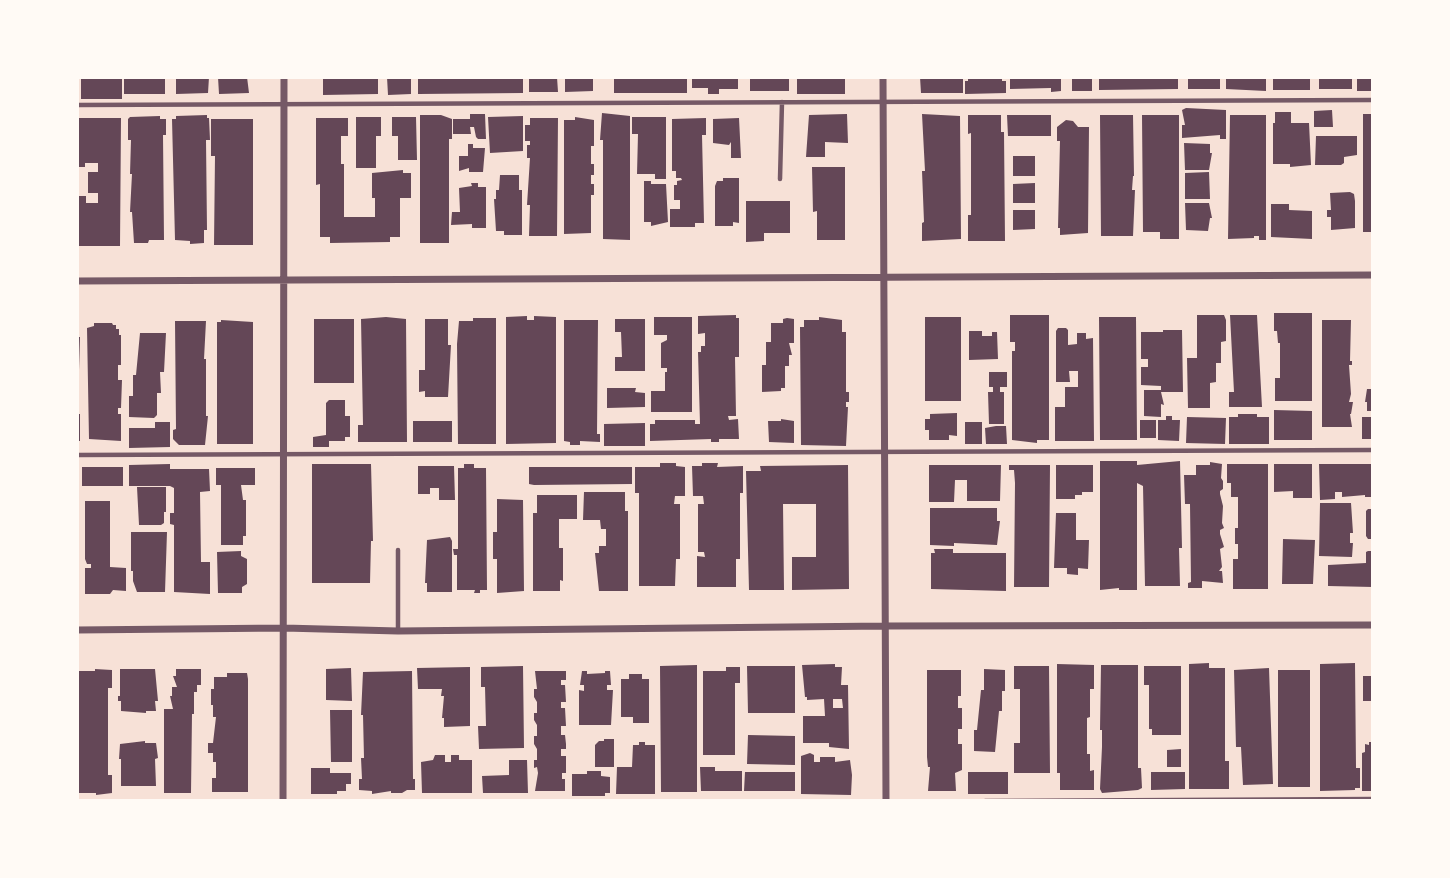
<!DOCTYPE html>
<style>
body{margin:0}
#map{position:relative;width:1450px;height:878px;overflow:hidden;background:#f7e1d7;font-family:"Noto Sans",sans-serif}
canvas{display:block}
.frame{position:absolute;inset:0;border:79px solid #fffaf5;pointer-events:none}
</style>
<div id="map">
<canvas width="1450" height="878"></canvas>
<div class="frame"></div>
</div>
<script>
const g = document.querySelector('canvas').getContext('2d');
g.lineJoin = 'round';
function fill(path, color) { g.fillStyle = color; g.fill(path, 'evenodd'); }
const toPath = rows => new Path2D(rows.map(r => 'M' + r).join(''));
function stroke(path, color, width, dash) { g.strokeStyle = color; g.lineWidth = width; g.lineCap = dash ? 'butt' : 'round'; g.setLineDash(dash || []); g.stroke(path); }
const building = toPath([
 [81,77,122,77,122,99,81,99],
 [124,77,165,77,165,94,124,94],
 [176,77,209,77,208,93,176,94],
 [218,77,247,77,249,93,219,94],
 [323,77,378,77,378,94,323,95],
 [387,77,411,77,411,94,388,95],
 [418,77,523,77,523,93,418,94],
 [529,77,557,77,558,92,529,92],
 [565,77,593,77,593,91,565,92],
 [614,77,687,77,687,93,614,93],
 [692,77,738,77,738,89,719,89,719,94,708,94,708,88,692,88],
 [750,77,789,77,789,91,750,91],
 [845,77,845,94,797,94,797,78],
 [920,77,963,77,963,93,921,93],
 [968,77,1002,77,1002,81,1006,81,1006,93,965,94,965,81,968,81],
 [1010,77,1061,77,1061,91,1051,92,1051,88,1010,89],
 [1072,77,1092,77,1092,91,1072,91],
 [1099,77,1178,77,1178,89,1099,90],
 [1188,77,1220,77,1220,89,1188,89],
 [1226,77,1266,77,1266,91,1226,89],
 [1273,77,1310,77,1310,90,1273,90],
 [1319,77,1352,77,1352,89,1319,89],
 [1357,77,1373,77,1373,91,1357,91],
 [1186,108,1226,110,1226,139,1220,139,1220,135,1182,138,1182,125,1185,125,1182,110],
 [1332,110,1333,127,1314,127,1314,111],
 [1275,112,1291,112,1291,123,1309,123,1311,165,1290,167,1290,164,1273,164,1273,123,1275,123],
 [602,113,630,116,630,240,603,239,603,140,600,140],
 [470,114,485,114,486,139,478,139,476,137,474,127,470,127,471,134,453,134,453,119,470,119],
 [847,114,848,143,825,142,825,157,806,157,809,115],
 [922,114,960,116,961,239,922,241,922,223,924,222,922,171,925,171],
 [1363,114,1373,114,1373,232,1363,232],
 [207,115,207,118,209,118,210,140,206,140,207,230,204,230,204,243,190,244,190,241,175,240,172,119,176,119,176,116],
 [420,115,441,115,452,119,452,139,449,139,449,243,420,243],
 [968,115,1001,115,1001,132,1004,132,1005,241,968,241,968,215,971,215,971,133,968,134],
 [1007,115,1051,115,1051,136,1008,136],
 [1100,115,1133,115,1134,176,1133,176,1132,190,1135,190,1133,236,1101,236],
 [1142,115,1179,115,1179,239,1160,239,1160,232,1143,232],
 [1230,115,1266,115,1266,240,1259,240,1259,236,1254,236,1254,238,1228,239],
 [160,116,160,119,166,119,166,135,163,135,164,240,149,240,148,243,134,243,132,212,130,212,132,174,130,174,131,140,128,140,128,119,130,117],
 [523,116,523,151,490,153,488,117],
 [356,117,381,117,381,136,376,136,376,168,356,168],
 [392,117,416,117,417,160,398,160,398,136,392,136],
 [575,117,594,120,594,146,591,146,591,164,594,164,594,175,591,175,591,184,594,184,594,195,591,195,591,233,564,234,564,120,575,120],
 [632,117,666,117,666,179,655,179,655,174,637,174,638,134,632,134],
 [77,118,121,118,120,246,77,246,77,196,86,196,86,203,98,203,98,193,88,193,88,172,98,172,98,163,85,163,85,167,77,167],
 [316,118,348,118,348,136,341,136,341,164,344,164,344,217,375,217,375,198,372,198,372,173,403,170,403,173,411,173,411,198,400,198,400,237,390,237,390,242,330,243,330,237,320,237,320,184,316,185],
 [530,118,558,118,557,236,529,236,530,205,527,205,530,158,527,158,527,145,530,145,530,141,525,141,525,125,530,125],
 [706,118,706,135,702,135,704,223,695,223,695,227,670,227,670,209,680,209,680,200,674,200,674,185,677,185,677,181,682,180,681,178,676,178,676,171,672,171,672,119],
 [739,118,741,158,731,158,731,142,729,145,713,143,713,119],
 [211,119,253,119,253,245,214,245,215,156,211,156],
 [1066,120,1073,121,1078,127,1089,127,1088,233,1060,235,1060,228,1058,228,1060,141,1057,141,1057,127],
 [1316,136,1357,136,1357,155,1344,157,1344,163,1341,165,1315,165],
 [1184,143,1210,144,1210,153,1212,153,1209,170,1185,170],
 [468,144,473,144,473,148,485,148,483,172,469,172,469,168,459,171,459,156,468,156],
 [1013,156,1035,156,1035,176,1013,176],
 [812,167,845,167,845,240,817,240,817,211,813,212],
 [1209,172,1210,199,1185,199,1185,173],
 [500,175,519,175,519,190,522,190,522,235,504,235,504,231,496,231,494,199,496,199,496,190,499,190],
 [723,178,739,178,739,223,733,222,733,226,715,226,715,186,717,181,723,181],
 [644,181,651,181,651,184,666,184,668,222,651,226,651,222,644,222],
 [471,183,478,183,478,187,486,187,486,228,472,228,472,224,451,225,452,212,460,212,459,188,472,186],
 [1035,183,1035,203,1013,203,1013,184],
 [1350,192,1354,194,1355,201,1355,228,1331,230,1331,217,1327,217,1327,210,1331,210,1330,193],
 [746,201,790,201,790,233,764,233,764,241,746,242],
 [1185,203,1209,203,1212,218,1210,218,1208,231,1186,230],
 [1271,204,1289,204,1289,210,1312,211,1312,239,1271,237],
 [1013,210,1035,210,1035,229,1013,230],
 [1274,313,1312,313,1312,401,1275,401,1275,378,1280,378,1280,343,1278,343,1277,331,1274,331],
 [736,315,736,318,739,318,739,357,735,357,736,416,728,416,729,420,738,419,739,439,719,439,719,442,711,442,711,439,650,441,650,424,655,424,655,420,695,420,695,424,700,424,698,352,701,352,701,346,705,346,705,333,698,334,698,316],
 [1010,315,1049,315,1049,440,1037,440,1037,443,1012,440,1012,351,1015,351,1015,342,1010,342],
 [1197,315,1224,315,1226,320,1226,341,1221,342,1221,363,1216,363,1216,382,1210,383,1210,408,1188,408,1187,358,1197,358],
 [1230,315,1257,315,1262,407,1229,407,1229,392,1234,392],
 [527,316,527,320,534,320,534,316,556,317,556,443,506,444,506,317],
 [386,317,406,319,407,442,358,442,358,425,363,425,361,319],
 [654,317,692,317,692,412,651,412,651,391,665,391,665,372,667,372,667,368,661,368,661,343,667,340,667,335,654,335],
 [819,317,842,320,842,332,846,332,846,392,849,392,849,402,846,402,846,407,848,407,846,446,801,445,800,327,804,327,804,320,819,320],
 [925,317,961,317,961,401,925,401],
 [1099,317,1136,317,1137,440,1100,440],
 [473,318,496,318,496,444,458,444,457,344,459,321,473,321],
 [787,318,794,319,794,343,789,343,792,355,789,355,789,366,785,366,785,388,781,388,781,391,762,392,762,365,766,365,766,342,771,342,771,323,783,323,783,319],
 [314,319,354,319,354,383,314,383],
 [425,319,448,319,448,345,451,345,448,397,425,397,425,391,419,392,419,370,425,370],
 [615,319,645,319,645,371,615,371,615,357,622,357,621,332,615,332],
 [221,320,253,322,253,444,217,444,217,322,221,322],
 [564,320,598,320,597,434,600,434,600,442,580,441,580,445,570,445,570,442,564,441],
 [1322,320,1351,320,1350,361,1352,361,1352,365,1349,365,1351,394,1349,402,1353,402,1351,414,1350,414,1352,427,1322,427],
 [175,321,206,321,204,359,206,359,206,416,208,416,205,445,179,445,173,439,173,430,176,429],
 [94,323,112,323,113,325,116,325,116,329,119,329,119,335,121,335,121,365,118,365,118,380,122,380,121,408,118,408,118,414,121,414,121,441,89,439,87,328,94,326],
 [1058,328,1066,328,1068,330,1068,345,1077,344,1077,333,1086,333,1086,339,1093,338,1094,441,1055,441,1055,407,1065,407,1065,387,1078,387,1078,371,1069,371,1070,382,1056,382,1056,331],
 [1163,330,1182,330,1183,392,1161,392,1164,405,1161,404,1161,417,1144,416,1144,390,1161,390,1161,386,1141,385,1141,367,1148,367,1148,359,1141,359,1141,332,1163,332],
 [969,331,982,331,982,336,992,336,992,332,997,332,998,359,969,360],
 [140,333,166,333,164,372,160,372,161,393,157,393,157,415,154,418,129,417,129,396,133,396,133,375,136,375],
 [77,337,80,337,79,370,77,370],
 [989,372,1007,372,1007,387,1000,387,1000,392,1004,392,1004,424,989,424,988,392,993,392,993,387,989,387],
 [607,388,636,388,635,392,645,393,645,407,607,408],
 [1367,389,1373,389,1373,411,1367,411,1367,402,1365,402],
 [329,400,345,400,345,416,350,416,350,437,345,437,345,441,329,441,329,447,313,447,313,437,326,435,326,403],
 [1274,410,1312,411,1312,440,1274,440],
 [957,413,957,436,949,435,949,440,929,440,929,430,925,430,925,419,930,419,930,414],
 [77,414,80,414,80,441,77,441],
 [1238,414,1257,414,1257,417,1269,417,1269,444,1229,444,1229,417,1238,417],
 [1166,416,1172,416,1172,420,1180,420,1179,441,1158,440,1158,420,1166,420],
 [1187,417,1226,418,1225,444,1186,443],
 [1362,417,1373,417,1373,439,1362,439],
 [781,419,794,421,794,443,769,442,768,421,781,421],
 [1140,420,1156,420,1156,438,1140,438],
 [413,421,452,421,452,442,413,442],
 [155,422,170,422,170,447,129,448,129,428,155,428],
 [965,422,982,422,982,444,965,444],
 [645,423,645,446,604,446,604,424],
 [996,426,1006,426,1007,444,986,444,985,428],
 [1100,461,1137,461,1137,465,1180,461,1182,548,1179,548,1180,586,1145,586,1143,486,1137,483,1137,590,1119,590,1119,588,1100,590],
 [1210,462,1222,464,1221,478,1223,481,1223,489,1220,491,1220,494,1223,506,1222,523,1224,528,1220,530,1220,534,1224,547,1220,549,1222,567,1219,571,1222,571,1223,583,1202,581,1202,588,1188,588,1188,583,1191,582,1190,504,1185,504,1184,475,1196,475,1196,465,1210,465],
 [660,463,676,463,676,466,685,467,685,496,675,496,674,504,680,504,680,559,676,559,675,586,639,586,639,493,635,493,635,467,660,467],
 [702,463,718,463,717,467,743,466,743,493,740,493,740,559,736,559,736,587,697,587,697,556,705,557,704,552,698,552,698,504,704,504,703,496,693,496,692,466,702,466],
 [170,464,170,469,209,469,210,491,200,492,201,562,210,562,210,594,174,592,174,525,170,524,170,513,174,513,174,488,170,486,129,486,129,465],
 [312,464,371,464,373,541,371,541,370,583,312,583],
 [464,464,474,464,474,468,486,468,487,590,480,590,480,593,474,593,475,590,457,590,457,555,454,555,453,549,458,549,458,468,464,468],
 [1227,464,1268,464,1268,589,1233,589,1233,559,1238,559,1238,544,1235,544,1235,528,1238,528,1238,497,1231,497,1231,483,1227,483],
 [1274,464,1312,464,1312,498,1293,498,1293,491,1274,492],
 [1319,464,1373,464,1373,497,1365,497,1365,495,1342,497,1342,492,1335,492,1335,499,1320,500],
 [848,465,849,589,792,590,792,557,816,557,816,504,783,504,784,590,749,590,746,471,761,471,760,466],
 [929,465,1001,465,1000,501,967,501,967,480,955,480,954,502,929,502],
 [1009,465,1050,465,1049,587,1014,587,1015,483,1014,470,1009,470],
 [1056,465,1093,465,1093,492,1082,492,1082,495,1075,495,1075,499,1056,499],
 [418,466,454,466,455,500,439,500,439,488,430,488,430,494,418,494],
 [82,467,123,467,123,486,82,486],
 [529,467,632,467,632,484,534,485,529,484],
 [216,468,255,468,255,485,241,485,243,500,246,500,246,536,243,536,243,545,221,545,221,485,216,485],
 [137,487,166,487,166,512,164,512,164,523,161,525,139,525],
 [584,492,625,492,625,511,628,511,628,591,599,591,595,553,599,553,599,546,606,546,606,529,601,529,600,520,583,520],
 [537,495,577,495,577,519,559,519,559,548,563,548,563,581,560,580,560,591,533,591,533,513,537,513],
 [497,499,523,500,524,591,497,593,497,559,493,559,493,532,497,532],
 [85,501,110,501,110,567,126,568,126,591,113,590,110,594,85,594,85,568,91,568,91,564,87,564,85,559],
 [1320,503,1351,503,1353,533,1350,533,1350,543,1353,543,1352,557,1319,556],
 [930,508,997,508,997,521,1000,521,997,545,954,543,954,546,930,545],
 [1368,509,1373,509,1373,539,1368,539,1366,536,1366,511],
 [1056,513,1076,513,1076,540,1089,540,1088,569,1078,568,1078,575,1067,574,1067,568,1054,568],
 [131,532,167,532,165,592,137,592,133,581,133,571,131,571],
 [450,537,452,541,452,592,427,592,427,583,425,583,427,540],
 [1283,539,1315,540,1313,584,1282,584],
 [934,549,953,549,953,553,1006,553,1006,591,931,589,931,553,935,553],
 [241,551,241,556,247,559,247,584,242,587,242,593,218,593,217,552],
 [1368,551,1373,551,1373,587,1328,586,1328,565,1366,563,1366,552],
 [1209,663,1209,668,1225,668,1225,761,1229,761,1229,789,1189,789,1189,664],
 [1355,663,1356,768,1360,768,1360,788,1355,788,1355,790,1320,791,1320,664],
 [835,664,835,667,842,667,841,685,848,685,849,749,829,747,829,743,803,743,803,716,825,716,824,699,807,700,807,697,805,697,802,665],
 [833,699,842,699,843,708,833,708],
 [1057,664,1094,665,1094,689,1090,689,1090,717,1087,718,1087,754,1090,754,1090,771,1094,770,1094,790,1060,790,1060,773,1057,773],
 [697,665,697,792,661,792,660,666],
 [1101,665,1138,665,1138,768,1141,768,1142,788,1138,790,1102,793,1100,789,1102,747,1102,730,1100,730],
 [523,666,524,748,479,749,478,726,486,726,485,687,481,687,481,667],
 [747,666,795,666,795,713,748,713],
 [1014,666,1049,666,1050,773,1014,773,1014,743,1020,743,1020,689,1014,689],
 [1144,666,1181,666,1181,735,1152,735,1152,729,1149,729,1149,685,1144,685],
 [470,667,470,726,444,727,444,718,442,718,444,696,441,696,442,689,418,689,417,668],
 [726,667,740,667,740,683,735,683,735,755,703,755,703,671,726,671],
 [351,668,352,701,326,700,326,669],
 [1269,668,1273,784,1243,785,1241,747,1236,747,1234,670],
 [95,669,112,670,112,688,108,688,108,775,112,775,112,793,96,795,96,793,77,793,77,671,95,671],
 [120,669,155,669,158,701,155,701,156,711,146,711,146,713,121,711,121,701,118,701,118,696,120,696],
 [176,669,201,669,201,685,197,685,197,692,194,692,194,714,192,714,191,793,164,793,164,709,173,709,170,696,172,696,172,687,177,687,173,676,176,676],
 [984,669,1005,670,1005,691,1002,691,1002,711,999,711,995,752,974,751,974,730,977,730,981,690,984,690],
 [927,670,961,670,961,696,958,696,958,708,962,708,962,729,958,729,958,744,962,744,962,770,955,773,956,791,928,791,930,767,928,767,927,757],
 [1278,670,1310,670,1310,787,1278,787],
 [412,671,413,779,415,779,415,790,407,790,402,793,391,793,391,791,372,794,372,791,359,790,359,779,362,779,361,758,364,758,363,715,361,715,363,672],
 [535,671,566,671,566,680,561,680,561,685,565,685,566,702,561,702,561,708,565,708,566,726,561,726,561,735,565,735,566,744,566,749,561,749,561,756,566,756,566,773,562,773,562,779,565,779,565,791,535,791,538,773,537,767,534,768,534,760,537,760,537,749,534,744,534,736,537,736,537,725,534,720,534,713,537,713,537,702,534,697,534,689,537,689],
 [582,671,587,671,587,674,605,673,605,671,610,671,611,685,607,685,607,690,613,690,611,725,579,725,579,690,584,691,584,685,580,685],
 [227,673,247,673,248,679,248,792,212,792,212,778,216,778,216,762,213,762,213,753,208,753,208,743,213,743,216,717,213,717,213,705,211,705,211,689,214,689,214,677,227,677],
 [629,674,642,674,642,679,649,679,649,723,633,723,633,717,621,717,621,679,629,679],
 [1363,676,1373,676,1373,701,1363,701],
 [330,710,352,710,352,762,331,762],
 [748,735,795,736,795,765,747,764],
 [604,739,614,739,614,767,595,767,595,745,599,741,604,741],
 [145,741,145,743,156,743,158,758,155,759,156,786,121,786,121,759,119,759,120,744],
 [639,742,645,742,645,745,655,745,655,794,616,794,617,767,632,767,633,745,639,745],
 [1369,742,1373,742,1373,791,1362,791,1362,753,1365,752,1365,744,1369,745],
 [1181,749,1181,767,1167,767,1167,750],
 [810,753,814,755,814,762,820,762,820,757,835,757,835,762,850,760,852,775,851,795,801,794,801,756],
 [435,755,445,755,445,762,451,762,451,755,459,755,459,760,472,760,472,793,422,793,421,762,433,760],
 [509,760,527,760,528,793,483,793,482,776,509,775],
 [700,767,715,767,715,771,742,771,742,791,701,791],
 [311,768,330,768,330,773,351,773,351,784,346,784,346,791,337,791,337,794,311,794],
 [587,771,601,771,601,776,610,777,610,793,605,793,605,796,572,796,572,774,587,774],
 [745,772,795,772,795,791,744,791],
 [968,772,1008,772,1008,794,968,794],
 [1151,772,1185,772,1185,789,1151,790]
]);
const service = toPath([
 [77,105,1373,100],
 [780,179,782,102],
 [77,455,1373,450],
 [398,631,398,550],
 [985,801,1373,799]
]);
const minor = toPath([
 [883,77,886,801],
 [77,281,1373,275],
 [77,630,284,628,398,631,886,626,1373,625],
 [283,801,284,77]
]);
fill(building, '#644757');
stroke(service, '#755966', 4.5);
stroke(minor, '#755966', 7);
</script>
